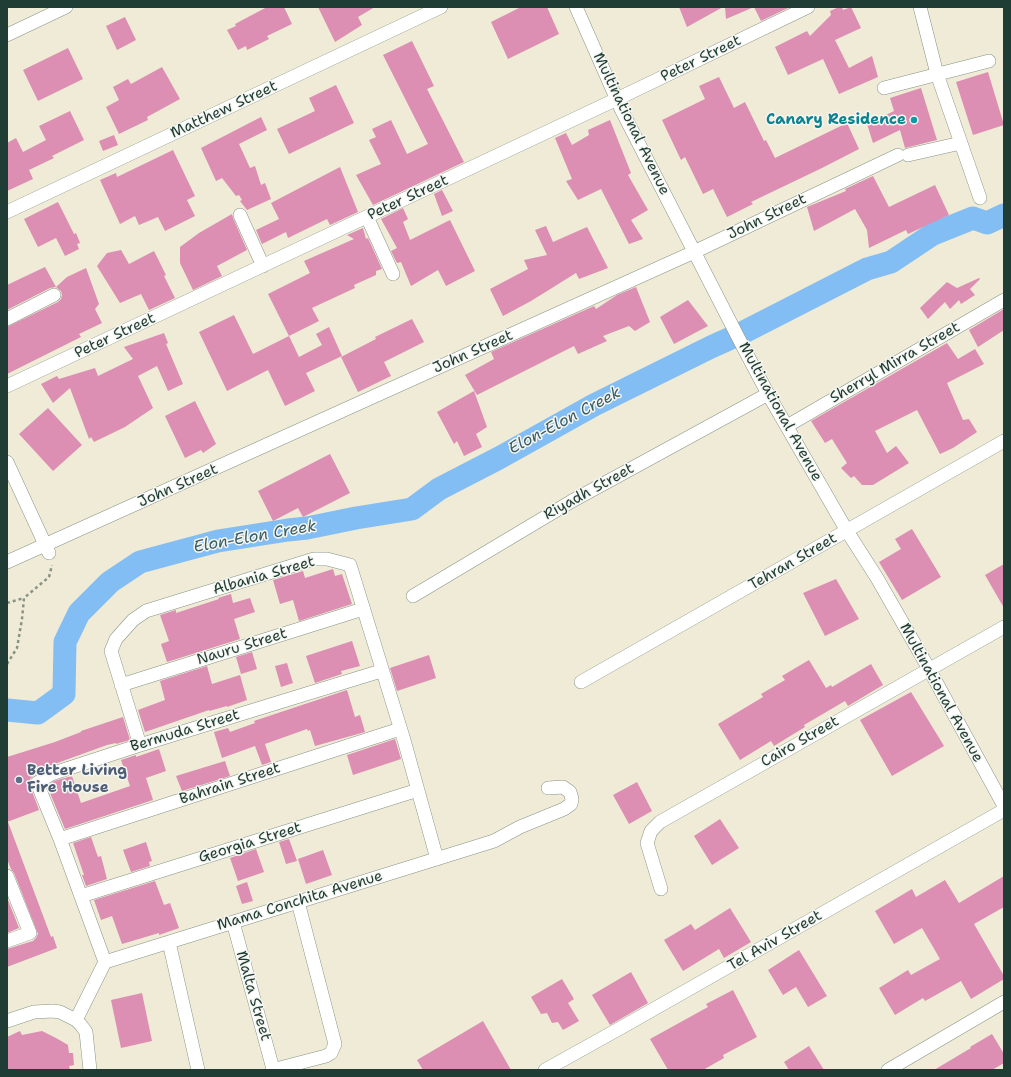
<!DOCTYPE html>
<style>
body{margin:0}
#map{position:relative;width:1011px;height:1077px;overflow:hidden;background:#efebd6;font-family:"Shantell Sans",sans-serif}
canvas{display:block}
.frame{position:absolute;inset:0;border:8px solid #1f3d34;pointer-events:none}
</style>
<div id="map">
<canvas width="1011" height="1077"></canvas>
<div class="frame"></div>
</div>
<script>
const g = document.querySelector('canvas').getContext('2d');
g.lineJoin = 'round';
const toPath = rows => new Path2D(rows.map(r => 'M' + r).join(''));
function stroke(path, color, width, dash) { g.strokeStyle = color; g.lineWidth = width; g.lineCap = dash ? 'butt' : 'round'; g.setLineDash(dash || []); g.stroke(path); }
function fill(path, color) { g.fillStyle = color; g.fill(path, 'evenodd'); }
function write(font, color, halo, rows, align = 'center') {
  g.font = font + ' "Shantell Sans",sans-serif'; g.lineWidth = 3; g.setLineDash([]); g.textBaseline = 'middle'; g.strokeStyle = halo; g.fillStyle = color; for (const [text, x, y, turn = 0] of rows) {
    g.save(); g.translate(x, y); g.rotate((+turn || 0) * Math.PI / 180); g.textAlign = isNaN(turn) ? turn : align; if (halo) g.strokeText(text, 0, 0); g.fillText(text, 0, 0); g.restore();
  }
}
const river = toPath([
 [7,710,38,713,64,694,65,642,79,613,110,582,140,562,218,541,288,530,307,528,356,518,412,509,439,489,499,458,594,405,711,347,740,334,867,269,891,262,933,234,973,218,987,223,1004,215]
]);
const building = toPath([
 [267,7,284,7,292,24,267,36,269,39,247,50,246,46,238,50,227,30,236,26,235,24],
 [318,7,375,7,358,17,362,25,335,42],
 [521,7,547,7,559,34,508,59,491,22],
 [679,7,723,7,687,27],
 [725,7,790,7,761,21,754,7,726,19],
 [839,7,842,7,843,10,851,7,861,28,835,40,849,68,872,56,878,77,839,94,823,59,788,75,775,47,807,31,810,36,831,15,830,11],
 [125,17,136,40,117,50,106,26],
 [412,41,434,86,427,89,464,162,373,205,356,175,381,164,369,140,376,137,372,129,391,120,407,154,428,144,383,55],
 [68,48,83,79,38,101,23,70],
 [162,67,180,99,147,117,148,120,119,134,106,107,119,100,113,87,128,79,131,84],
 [988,72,1004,125,973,135,956,82],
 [719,77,734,108,745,102,764,141,766,140,775,158,847,123,859,149,822,168,751,202,753,204,727,217,713,189,703,194,685,157,681,160,662,120,705,99,699,86],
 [336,85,354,123,289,154,277,129,315,111,309,98],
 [921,88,937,140,905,148,900,130,873,143,867,124,894,111,890,98],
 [70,111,84,140,52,156,54,158,29,170,33,179,7,191,7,143,16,138,23,152,46,140,39,126],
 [261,117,267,130,239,144,250,168,255,166,261,185,265,183,271,199,247,210,240,201,242,200,239,195,236,196,222,178,216,181,201,148],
 [610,120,631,173,628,175,648,210,631,220,643,239,629,244,601,189,578,200,566,181,572,179,555,138,566,133,572,145,589,135,588,130],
 [114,135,118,145,103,151,99,141],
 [173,150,195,196,187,200,195,216,165,231,158,217,139,225,135,216,120,224,100,180,116,173,117,177],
 [340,167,358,212,330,225,327,219,288,238,286,232,262,244,256,230,279,219,271,203],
 [873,176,889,207,935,185,949,215,908,234,906,230,869,248,867,230,855,209,814,231,807,207,846,191,845,189],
 [442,190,453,211,442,216,434,194],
 [58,202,74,234,76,233,80,243,77,244,79,249,65,256,56,238,38,247,24,219],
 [403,208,408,219,403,222,410,240,450,220,475,271,446,286,438,270,411,286,401,262,397,263,391,251,397,248,381,219],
 [232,214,233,218,247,250,217,266,222,276,193,290,180,263,180,247,199,233],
 [546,226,553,242,587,227,608,268,579,279,576,273,531,301,503,316,490,289,528,269,524,260,547,255,535,230],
 [363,228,366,239,368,238,382,269,376,271,376,275,354,285,355,288,312,308,319,321,289,336,268,294,310,273,304,261,354,239,347,235],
 [121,250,129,264,154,251,166,275,164,276,175,298,149,310,141,294,120,303,97,266,107,253],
 [45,267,56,287,50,288,7,310,7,285],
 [86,268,99,304,95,309,102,323,79,334,81,337,7,374,7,327,58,302,61,299,62,295,61,291,56,287,67,277],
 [979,278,980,279,970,289,975,295,961,304,959,300,950,309,945,302,928,319,920,308,947,282,957,288],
 [636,287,650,322,635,331,629,326,603,336,607,341,578,354,574,346,477,395,465,375,494,359,491,352,594,306,596,309,617,295],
 [688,300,708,326,674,344,660,317],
 [1004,309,1004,330,978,347,969,330],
 [234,315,253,354,289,336,299,357,322,345,316,334,329,327,342,356,306,373,315,391,285,406,268,370,227,391,199,332],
 [412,319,424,342,384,362,391,376,358,392,341,357,376,339,375,337],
 [164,333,168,343,166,344,183,384,168,391,157,366,138,376,153,408,125,427,94,442,91,437,89,439,70,388,53,403,41,384,57,376,59,379,95,368,98,376,133,359,124,347],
 [947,343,958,359,975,349,984,364,947,383,963,420,969,419,977,432,953,448,940,454,917,410,875,431,887,453,896,446,909,463,873,485,862,485,854,476,851,478,841,468,847,463,832,439,825,443,811,421],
 [474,391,487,427,476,434,482,447,464,456,457,441,454,444,437,412],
 [195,401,216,444,203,453,201,450,185,458,165,416],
 [48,408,82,445,53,471,19,434],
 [330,454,350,493,303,517,298,508,273,521,258,491],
 [912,529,941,577,902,600,879,562,901,549,895,539],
 [1004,564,1004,608,985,575],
 [333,569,335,576,342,574,352,604,299,621,293,600,280,604,273,580,303,571,305,578],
 [836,579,859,619,825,636,803,593],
 [231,594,233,603,250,598,255,612,234,619,240,639,167,662,161,644,169,641,160,615,176,610,176,613,219,599,218,598],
 [352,641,360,666,341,671,342,674,315,683,306,656],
 [252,652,257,669,241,674,236,657],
 [429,655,436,678,397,691,390,668],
 [809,660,826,688,831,685,832,687,871,664,883,685,848,706,845,701,804,725,805,727,774,746,771,741,740,760,718,724,763,697,761,694,785,680,782,676],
 [287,663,293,683,281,687,275,666],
 [207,666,212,684,240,675,247,700,227,707,227,706,209,711,209,710,145,732,138,710,165,700,160,681],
 [347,690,355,717,360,715,365,732,315,746,310,730,308,731,307,729,265,744,271,762,262,765,255,746,222,758,214,732,228,728,230,732,255,723,254,721],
 [911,692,944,746,892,776,860,720],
 [123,717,130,740,116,744,116,743,107,745,49,766,33,776,30,779,30,786,39,810,7,822,7,757,55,742,81,732,81,731],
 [395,739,401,759,353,775,347,755],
 [159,749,166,771,146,778,153,800,65,829,47,786,54,781,72,776,81,803,130,786,121,760,136,755,136,757],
 [225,761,230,776,182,791,176,776],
 [637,782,652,811,629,824,613,795],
 [720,819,739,848,712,865,694,836],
 [7,822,8,822,51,937,53,936,57,948,7,967,7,949,33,941,36,938,38,934,14,873,11,869,7,859],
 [91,837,98,857,101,856,107,879,86,886,82,875,84,875,73,843],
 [289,839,297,861,286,864,279,842],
 [146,842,152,861,149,862,150,866,131,872,123,850],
 [256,849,264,872,238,881,230,858],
 [323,850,332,875,306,884,298,859],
 [1004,876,1004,907,974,924,1004,976,1004,979,971,999,961,981,925,1001,923,998,895,1015,879,988,908,970,911,975,940,959,922,928,894,944,875,911,912,889,916,897,945,880,959,903],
 [155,881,164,905,170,903,179,928,159,935,159,933,122,944,112,916,101,920,94,900],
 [247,882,253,901,242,904,236,886],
 [8,900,19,928,7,933,7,901],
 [730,908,751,942,724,958,719,949,683,971,664,940,691,924,695,930],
 [799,950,827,996,808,1007,796,987,783,995,768,970],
 [631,972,648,1003,610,1025,592,995],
 [562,979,574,999,568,1003,579,1021,563,1030,558,1022,552,1023,547,1013,541,1014,531,997],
 [733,990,757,1037,723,1055,724,1058,703,1070,668,1070,650,1039,708,1007,706,1004],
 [142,993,152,1041,121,1048,111,1000],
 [483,1021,511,1070,423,1070,417,1060],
 [20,1031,22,1035,42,1031,56,1038,68,1045,69,1053,73,1053,74,1065,69,1066,70,1070,7,1070,7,1037],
 [992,1034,1004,1054,1004,1063,992,1070,934,1070,971,1048,970,1047],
 [809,1046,824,1070,789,1070,784,1062]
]);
const path = toPath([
 [7,603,24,598],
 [7,664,17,648,22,619,24,598,49,577,52,565]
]);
const minor = toPath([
 [576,7,621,109,740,341,768,394,847,531,877,578,929,669,1004,806],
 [920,7,937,74,980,198],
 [7,35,66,7],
 [884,88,989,61],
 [908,155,961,143],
 [7,212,441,7],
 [240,215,263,266],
 [367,217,393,274],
 [7,319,54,295],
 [7,386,617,99,808,7],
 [787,426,1004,300],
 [7,462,49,553],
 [7,562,694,252,898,155],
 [413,596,572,501,768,394],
 [581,682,1004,441],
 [121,685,363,609],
 [140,745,111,651,116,639,133,620,146,611,314,559,327,559,350,565,404,740,437,859],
 [60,839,400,729],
 [7,876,30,933,7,941],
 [661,889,647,843,651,831,660,822,1004,627],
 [81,896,418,790],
 [233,922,273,1069],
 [169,942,198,1070],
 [105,962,60,839,37,783,51,774,140,745,381,671],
 [105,962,494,841,520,827,564,809,571,804,572,799,570,792,563,787,548,788],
 [76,1020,105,962],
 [7,1021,34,1012,53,1011,60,1012,76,1020,81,1025,86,1032,90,1070],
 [272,1070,326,1056,331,1053,335,1044,298,902],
 [545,1070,624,1026,1004,810],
 [888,1070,1004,1002]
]);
const markers = [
 [914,120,4,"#0f9aa8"],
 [19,780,4,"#5c6f8a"]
];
const streetNames = [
 ["Peter Street",701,59,-26],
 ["Matthew Street",224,110,-25],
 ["Multinational Avenue",631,124,64],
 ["Peter Street",408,198,-25],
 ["John Street",767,217,-26],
 ["Peter Street",115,336,-25],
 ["John Street",473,352,-24],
 ["Sherryl Mirra Street",895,363,-30],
 ["Multinational Avenue",780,412,61],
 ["John Street",178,486,-24],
 ["Riyadh Street",589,492,-29],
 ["Tehran Street",793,562,-30],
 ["Albania Street",264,576,-16],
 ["Nauru Street",242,647,-17],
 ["Multinational Avenue",941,693,61],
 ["Bermuda Street",185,731,-17],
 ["Cairo Street",800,742,-30],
 ["Bahrain Street",230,784,-18],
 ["Georgia Street",250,843,-17],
 ["Mama Conchita Avenue",300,901,-17],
 ["Tel Aviv Street",775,941,-30],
 ["Malta Street",253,996,74]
];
const cultureNames = [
 ["Canary Residence",906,120]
];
const serviceNames = [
 ["Better Living",27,771],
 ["Fire House",27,788]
];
const waterNames = [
 ["Elon-Elon Creek",565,421,-28],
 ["Elon-Elon Creek",255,537,-10]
];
stroke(river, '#82bdf4', 23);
fill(building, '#dc8eb3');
stroke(minor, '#879485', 14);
stroke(path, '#879485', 2.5, [3, 3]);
stroke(minor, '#fff', 13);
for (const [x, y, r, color] of markers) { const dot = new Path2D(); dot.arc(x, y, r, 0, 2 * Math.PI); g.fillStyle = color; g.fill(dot); stroke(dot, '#f6f6f2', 1.5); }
write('15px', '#1f3d34', '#f6f6f2', streetNames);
write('bold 15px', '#0d838f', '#f6f6f2', cultureNames, 'right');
write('bold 15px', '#4e5e75', '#f6f6f2', serviceNames, 'left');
write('italic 16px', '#385d64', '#f6f6f2', waterNames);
</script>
